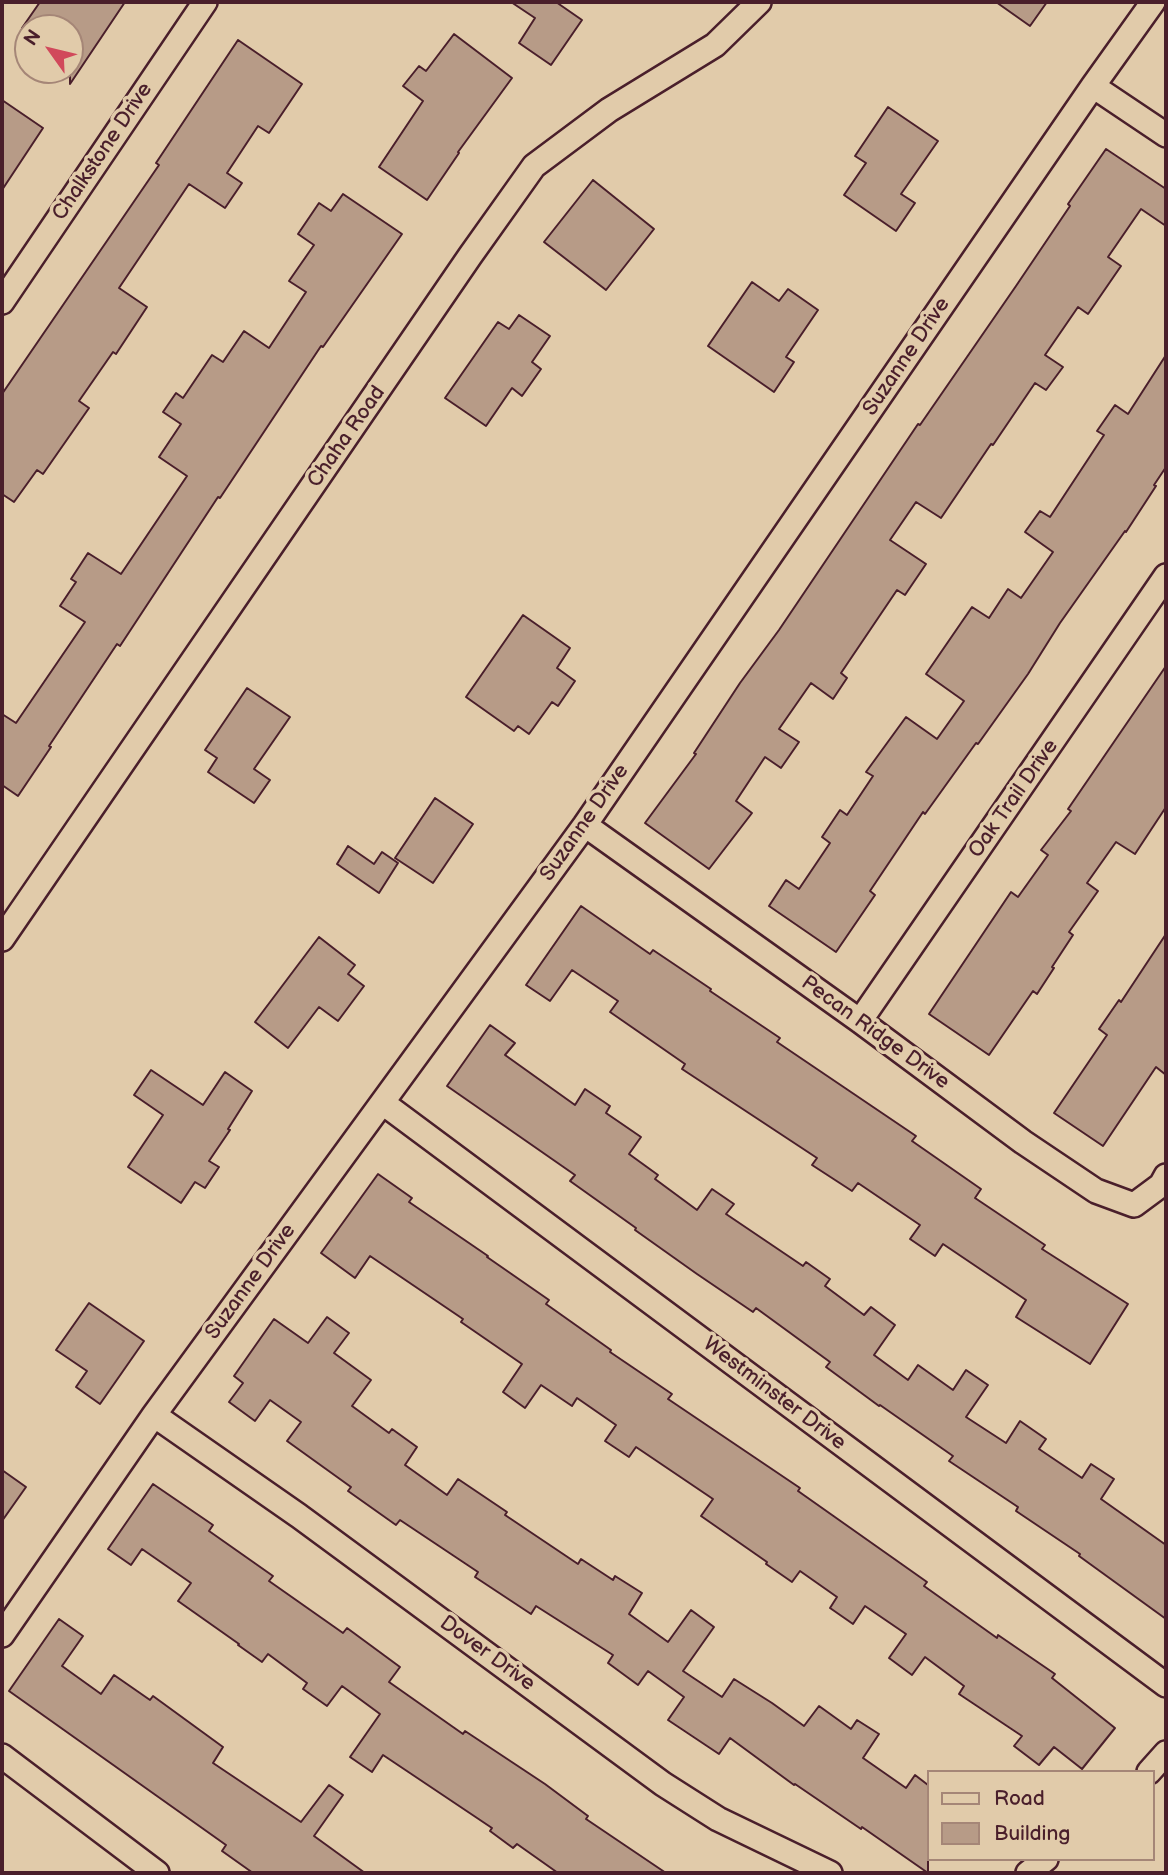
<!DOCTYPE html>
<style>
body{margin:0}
#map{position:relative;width:1168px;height:1875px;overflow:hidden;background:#e1cbaa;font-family:"Balsamiq Sans",sans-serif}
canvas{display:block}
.frame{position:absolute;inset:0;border:4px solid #4a1f2b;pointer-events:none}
.legend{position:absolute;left:927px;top:1770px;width:228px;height:91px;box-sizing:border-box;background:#e1cbaa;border:2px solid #a58677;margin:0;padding:9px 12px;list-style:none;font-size:21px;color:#4a1f2b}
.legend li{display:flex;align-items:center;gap:14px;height:35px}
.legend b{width:35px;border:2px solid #a58677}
.north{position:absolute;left:14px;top:14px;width:70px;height:70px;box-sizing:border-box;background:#e1cbaa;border:2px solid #a58677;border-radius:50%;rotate:304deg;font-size:19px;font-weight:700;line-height:28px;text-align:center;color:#4a1f2b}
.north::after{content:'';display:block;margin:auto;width:24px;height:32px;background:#d1495b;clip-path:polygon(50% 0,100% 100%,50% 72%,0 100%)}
</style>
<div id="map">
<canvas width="1168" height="1875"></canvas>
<div class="frame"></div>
<ul class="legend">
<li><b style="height:9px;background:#e1cbaa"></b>Road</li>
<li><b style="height:19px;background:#b79b87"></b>Building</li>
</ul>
<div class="north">N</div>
</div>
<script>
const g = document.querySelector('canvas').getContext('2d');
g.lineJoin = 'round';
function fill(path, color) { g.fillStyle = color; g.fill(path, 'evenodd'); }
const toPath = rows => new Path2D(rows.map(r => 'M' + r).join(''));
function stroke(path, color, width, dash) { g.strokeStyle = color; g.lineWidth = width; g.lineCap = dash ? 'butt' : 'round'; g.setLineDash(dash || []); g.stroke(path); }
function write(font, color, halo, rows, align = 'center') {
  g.font = font + ' "Balsamiq Sans",sans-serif'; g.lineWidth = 7; g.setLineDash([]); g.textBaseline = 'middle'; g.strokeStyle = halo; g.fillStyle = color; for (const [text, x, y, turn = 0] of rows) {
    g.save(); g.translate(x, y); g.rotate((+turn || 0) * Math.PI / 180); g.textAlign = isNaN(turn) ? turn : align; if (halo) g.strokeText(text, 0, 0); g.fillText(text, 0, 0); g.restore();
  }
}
const building = toPath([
 [40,2,125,2,70,84,70,28,22,28,40,2],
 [511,2,556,2,582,20,551,65,519,43,535,18,511,2],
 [996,2,1047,2,1030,26,996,2],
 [454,34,512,78,458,152,459,153,427,200,379,167,423,101,403,86,419,66,426,71,454,34],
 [238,40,302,84,269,133,258,126,227,173,242,183,225,208,189,184,119,288,147,307,116,354,113,352,79,401,89,408,43,474,37,470,14,502,2,494,2,394,159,165,156,163,238,40],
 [2,100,43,128,2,190,2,100],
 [888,107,938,141,901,194,915,203,896,231,844,195,866,163,855,156,888,107],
 [1106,149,1166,189,1166,226,1141,209,1108,257,1121,266,1088,314,1078,307,1045,355,1063,367,1046,390,1035,383,993,445,991,444,941,518,916,502,890,540,926,564,905,595,897,590,841,673,847,678,833,699,811,683,779,729,799,742,781,768,765,757,736,801,752,813,709,869,645,823,696,754,694,753,740,683,779,630,918,424,920,425,1016,286,1070,206,1068,204,1106,149],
 [593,180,654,229,606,290,544,242,593,180],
 [343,194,402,234,323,347,321,346,220,498,218,497,120,646,117,644,49,746,51,747,18,796,2,785,2,714,16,723,85,622,60,606,76,582,71,579,88,553,121,574,187,476,159,457,181,424,163,412,176,393,183,398,212,355,223,362,244,331,269,348,306,292,289,281,314,245,298,234,319,203,331,211,343,194],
 [752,282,779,301,788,289,818,310,786,357,794,362,774,392,708,346,752,282],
 [519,315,550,336,532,362,541,369,522,396,512,388,486,426,445,398,498,322,509,329,519,315],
 [1166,355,1166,467,1154,485,1156,486,1126,532,1125,531,1060,623,1028,674,978,744,976,743,925,814,923,812,870,891,875,895,836,952,769,906,786,880,799,889,830,843,822,837,840,810,847,815,873,776,866,772,906,717,937,739,964,701,926,674,972,607,989,618,1008,589,1021,598,1053,552,1025,532,1040,511,1050,517,1104,435,1097,431,1115,405,1128,414,1166,355],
 [523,615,570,648,557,668,575,681,558,706,552,702,529,734,518,726,514,731,466,697,523,615],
 [1166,666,1166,807,1135,854,1116,842,1087,883,1098,891,1069,932,1073,935,1052,967,1054,968,1037,994,1033,991,989,1055,929,1014,1011,892,1018,897,1048,855,1041,850,1071,811,1068,809,1166,666],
 [247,688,290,717,254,769,270,780,254,803,208,772,217,758,205,750,247,688],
 [435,798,473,824,433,883,395,858,435,798],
 [348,846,374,864,382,852,398,863,379,893,337,864,348,846],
 [581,906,650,954,653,950,711,989,710,991,780,1038,777,1042,916,1136,912,1141,981,1189,975,1198,1045,1245,1042,1249,1128,1304,1090,1364,1016,1317,1026,1300,943,1244,935,1256,910,1239,920,1225,858,1183,852,1191,812,1165,817,1158,682,1069,685,1064,610,1012,618,1001,572,970,550,1001,526,985,581,906],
 [1166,934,1166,1075,1156,1067,1103,1146,1054,1113,1107,1035,1099,1029,1119,1000,1121,1002,1166,934],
 [319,937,355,965,348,974,364,986,338,1021,319,1007,288,1048,255,1022,319,937],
 [490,1025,515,1043,505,1055,575,1105,585,1089,610,1106,606,1113,641,1137,629,1154,658,1175,655,1179,697,1210,712,1189,734,1204,726,1214,803,1266,806,1262,830,1279,825,1286,864,1315,871,1307,895,1325,874,1355,908,1380,918,1365,953,1390,966,1370,988,1385,966,1417,1006,1443,1020,1421,1046,1439,1039,1449,1082,1478,1091,1464,1114,1479,1101,1499,1166,1545,1166,1619,1079,1556,1080,1554,1016,1511,1018,1507,949,1461,953,1456,880,1405,879,1406,826,1367,830,1362,756,1308,753,1312,697,1274,635,1230,636,1228,570,1181,575,1175,447,1086,490,1025],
 [151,1070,203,1105,225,1072,252,1091,228,1129,230,1130,209,1161,219,1167,205,1188,195,1182,181,1203,128,1167,163,1115,134,1095,151,1070],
 [378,1174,412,1198,409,1202,488,1256,487,1257,549,1300,546,1304,611,1350,610,1352,672,1394,668,1399,800,1488,798,1491,927,1582,924,1586,997,1638,998,1635,1055,1674,1052,1678,1115,1728,1082,1769,1054,1747,1039,1765,1014,1746,1022,1736,959,1694,964,1686,925,1657,912,1675,889,1658,906,1634,865,1606,853,1624,830,1608,837,1597,800,1571,792,1582,766,1564,767,1562,701,1516,713,1499,636,1447,629,1457,605,1441,616,1425,577,1398,572,1406,541,1385,525,1408,503,1392,522,1364,461,1322,463,1319,370,1256,355,1278,321,1253,378,1174],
 [89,1303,144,1341,100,1404,76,1387,87,1371,56,1350,89,1303],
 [327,1317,349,1333,334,1353,371,1380,352,1406,389,1433,392,1429,417,1447,405,1465,447,1495,458,1479,507,1512,505,1515,578,1564,581,1559,613,1580,615,1576,642,1593,629,1614,668,1642,691,1610,714,1627,683,1671,722,1697,734,1679,772,1703,804,1726,819,1706,851,1729,857,1720,879,1734,863,1758,906,1788,915,1775,928,1785,928,1873,862,1827,861,1829,795,1784,794,1785,730,1738,719,1754,668,1720,684,1697,648,1671,638,1685,608,1663,613,1655,536,1606,531,1614,475,1577,478,1572,400,1520,396,1525,348,1491,351,1487,287,1441,301,1422,270,1400,255,1421,229,1402,243,1383,234,1376,274,1319,308,1343,327,1317],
 [2,1470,26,1487,2,1521,2,1470],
 [153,1484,213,1525,209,1531,273,1576,269,1581,343,1633,347,1628,400,1667,389,1682,463,1734,465,1731,545,1784,588,1816,586,1819,666,1873,558,1873,517,1844,513,1848,490,1831,492,1828,383,1755,372,1772,350,1757,380,1714,342,1686,327,1706,303,1689,307,1683,268,1654,262,1662,238,1645,239,1644,178,1601,191,1583,142,1549,131,1565,108,1549,153,1484],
 [59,1619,83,1636,62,1666,101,1694,114,1675,150,1700,153,1696,223,1747,213,1763,301,1822,329,1785,343,1795,314,1836,365,1873,253,1873,222,1851,226,1845,9,1691,59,1619]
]);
const minor = toPath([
 [1093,86,1166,135],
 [2,302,205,2],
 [585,825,860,1021,1023,1142,1096,1191,1134,1205,1161,1185,1166,1176],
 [2,939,470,256,534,166,609,110,715,45,759,2],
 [860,1021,1166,576],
 [383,1103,1166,1685],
 [154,1415,299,1516,663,1784,718,1819,830,1873],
 [2,1635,154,1415,585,825,1093,86,1153,2],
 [2,1756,157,1873],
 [1149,1772,1166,1753],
 [1028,1873,1046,1859]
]);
const streetNames = [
 ["Chalkstone Drive",103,152,-56],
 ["Suzanne Drive",907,357,-56],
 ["Chaha Road",347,437,-55],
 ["Oak Trail Drive",1014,799,-55],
 ["Suzanne Drive",585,823,-55],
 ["Pecan Ridge Drive",875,1033,36],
 ["Suzanne Drive",251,1282,-54],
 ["Westminster Drive",774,1394,37],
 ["Dover Drive",487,1654,36]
];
fill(building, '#b79b87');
stroke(building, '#4a1f2b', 2);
stroke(minor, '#4a1f2b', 28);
stroke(minor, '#e1cbaa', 23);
write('21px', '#4a1f2b', '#e1cbaa', streetNames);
</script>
